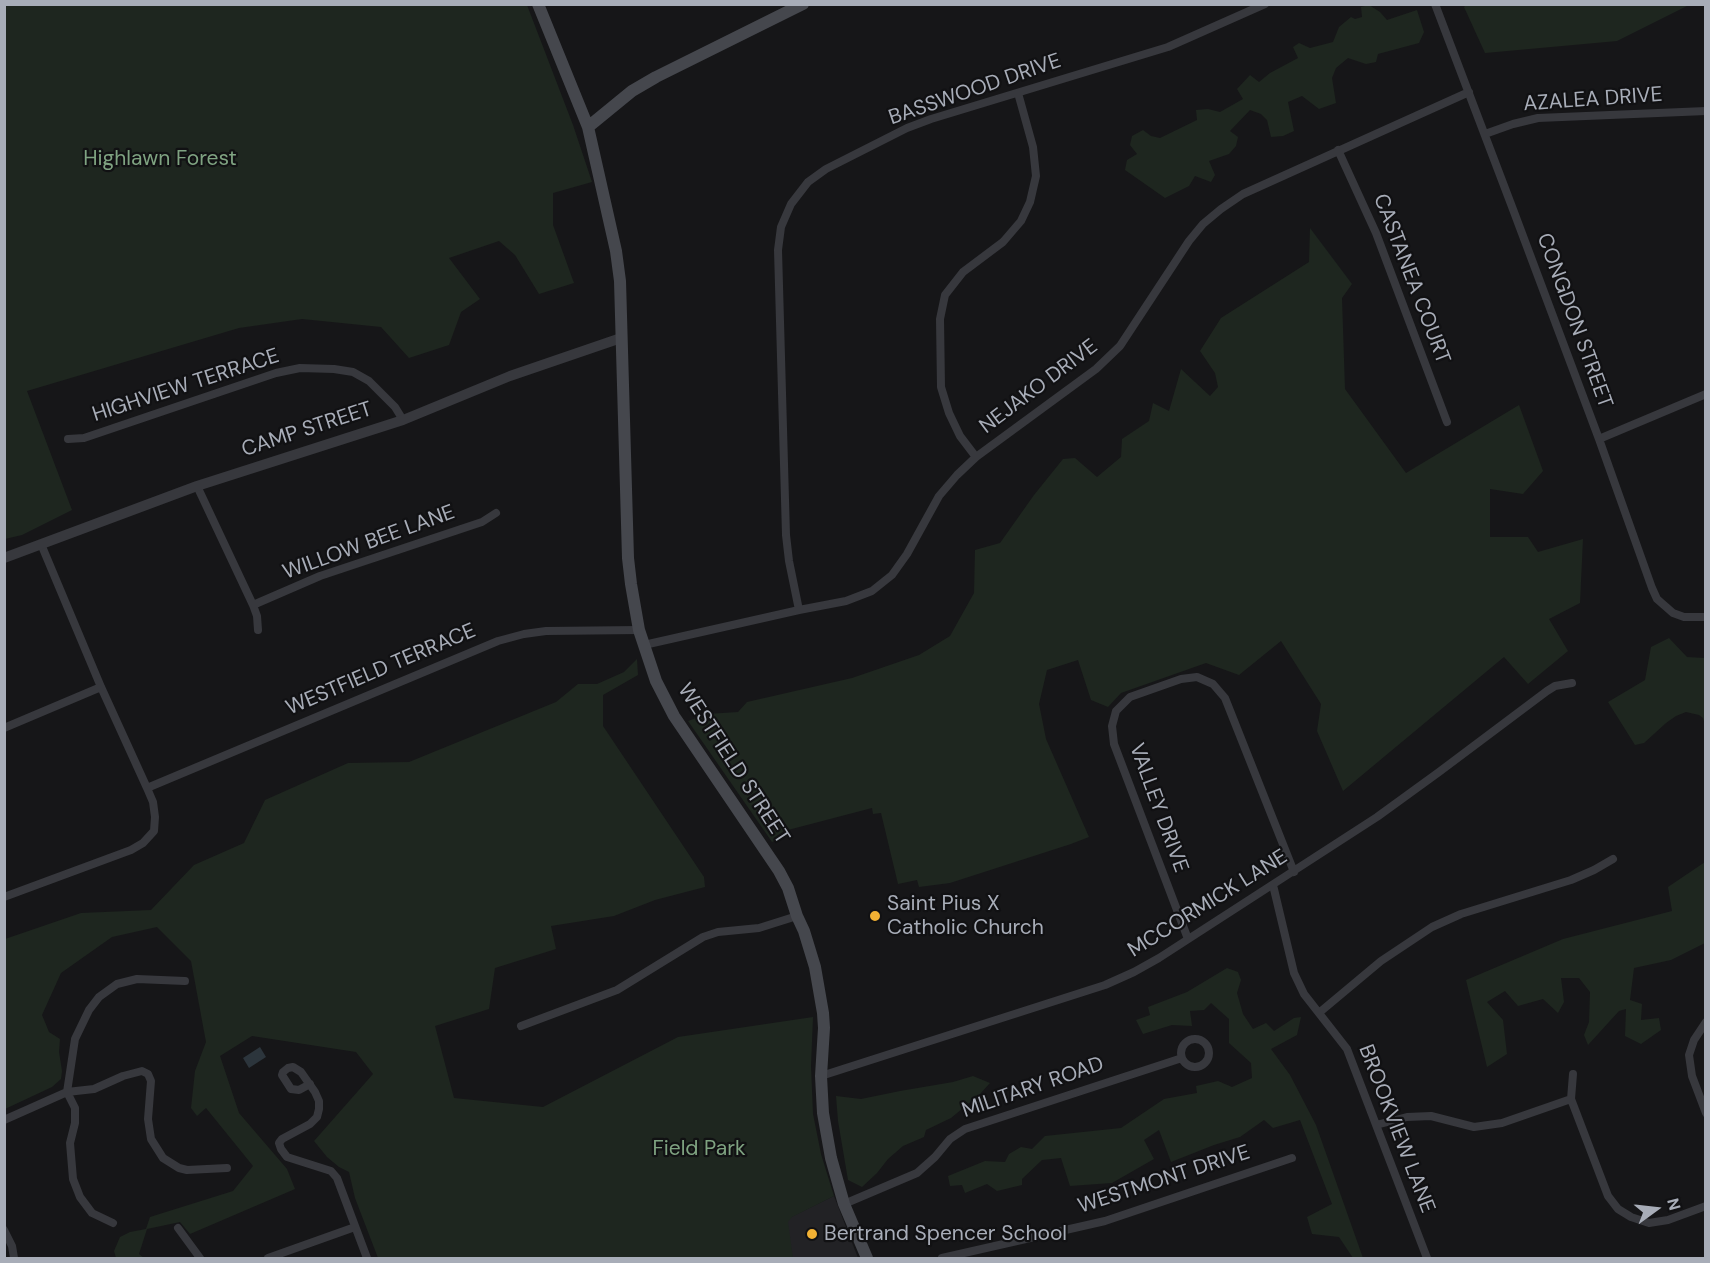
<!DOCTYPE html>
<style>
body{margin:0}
#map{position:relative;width:1710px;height:1263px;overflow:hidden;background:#161618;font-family:"DM Sans",sans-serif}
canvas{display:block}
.frame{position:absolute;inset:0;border:6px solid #a8adb8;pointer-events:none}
.north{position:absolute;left:1626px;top:1179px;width:60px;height:60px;-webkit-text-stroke:4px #111113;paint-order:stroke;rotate:75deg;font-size:16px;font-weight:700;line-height:24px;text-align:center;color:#a8adb8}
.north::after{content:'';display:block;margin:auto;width:21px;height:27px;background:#a8adb8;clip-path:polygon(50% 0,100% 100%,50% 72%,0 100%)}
</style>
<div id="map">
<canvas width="1710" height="1263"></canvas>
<div class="frame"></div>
<div class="north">N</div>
</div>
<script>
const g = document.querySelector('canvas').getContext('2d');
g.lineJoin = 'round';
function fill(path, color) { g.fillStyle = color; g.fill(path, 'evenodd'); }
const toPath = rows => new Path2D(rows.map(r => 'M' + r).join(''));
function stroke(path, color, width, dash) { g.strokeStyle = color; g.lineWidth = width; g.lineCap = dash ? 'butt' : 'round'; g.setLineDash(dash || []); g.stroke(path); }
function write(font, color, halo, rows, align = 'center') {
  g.font = font + ' "DM Sans",sans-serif'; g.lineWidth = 4.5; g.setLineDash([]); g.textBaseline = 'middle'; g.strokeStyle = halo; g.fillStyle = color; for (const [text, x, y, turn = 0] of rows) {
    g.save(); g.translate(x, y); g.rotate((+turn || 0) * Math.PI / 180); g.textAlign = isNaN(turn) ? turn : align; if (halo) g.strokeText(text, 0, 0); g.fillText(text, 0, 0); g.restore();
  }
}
const built = toPath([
 [834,1196,858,1258,766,1258,783,1221]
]);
const green = toPath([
 [1467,4,1689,4,1689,5,1617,41,1485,53,1464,7],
 [4,5,527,5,573,125,592,182,553,193,553,225,574,283,539,294,515,255,499,241,449,258,480,299,461,312,449,345,409,358,381,327,302,319,239,328,27,391,72,510,22,535,5,539],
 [1369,5,1380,12,1387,20,1417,10,1424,32,1419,43,1378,54,1376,62,1366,64,1348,58,1336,68,1332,78,1336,103,1319,109,1302,96,1288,102,1294,131,1283,136,1271,137,1267,120,1261,114,1250,110,1230,131,1238,137,1236,146,1229,154,1209,161,1215,175,1211,182,1195,176,1189,186,1165,198,1125,170,1127,160,1137,154,1130,145,1132,136,1143,130,1151,136,1160,138,1197,120,1196,110,1208,109,1220,112,1243,99,1237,89,1250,75,1259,82,1270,73,1298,58,1293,47,1299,43,1310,48,1333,42,1339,27,1351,17,1355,19,1362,17,1361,7],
 [1310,228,1352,284,1342,298,1345,389,1406,473,1519,405,1543,471,1523,494,1490,489,1490,537,1528,537,1538,552,1583,539,1580,603,1549,619,1568,651,1528,684,1504,657,1343,791,1317,731,1321,704,1281,641,1239,675,1206,663,1121,693,1108,707,1091,700,1078,660,1047,670,1039,704,1046,739,1089,837,1071,844,950,883,919,887,917,880,898,884,881,813,873,814,872,808,788,830,789,835,772,842,688,721,707,714,738,712,747,702,852,678,919,655,950,636,974,593,975,550,1000,543,1034,495,1063,459,1075,458,1097,477,1121,457,1122,439,1149,421,1153,403,1169,411,1181,369,1210,396,1218,387,1215,373,1200,351,1221,318,1309,262],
 [1669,638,1687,657,1705,658,1705,725,1703,718,1699,715,1686,712,1676,716,1666,723,1644,743,1635,745,1608,702,1645,680,1651,647],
 [637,659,638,675,603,695,603,726,704,877,705,887,655,900,614,916,551,926,556,949,495,968,489,1009,435,1026,454,1098,543,1107,678,1037,813,1017,811,1066,813,1114,821,1154,834,1196,792,1217,788,1222,793,1258,378,1258,355,1198,349,1172,339,1167,327,1157,314,1141,373,1074,356,1052,252,1036,220,1056,239,1113,287,1169,295,1189,190,1234,180,1222,147,1229,139,1254,144,1258,116,1258,114,1251,120,1237,130,1232,146,1229,150,1217,233,1191,253,1166,206,1108,197,1116,191,1108,195,1071,206,1042,191,961,157,927,112,937,61,973,42,1015,49,1032,60,1039,59,1052,62,1071,61,1079,52,1087,5,1109,5,939,81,913,151,910,194,865,244,843,265,800,348,763,409,762,556,702,578,684,597,684,624,672],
 [1705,862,1705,943,1671,960,1634,968,1630,1000,1642,1004,1641,1020,1659,1018,1661,1030,1641,1044,1625,1036,1626,1009,1619,1011,1588,1045,1584,1035,1589,1022,1590,992,1579,978,1561,978,1564,1002,1558,1013,1543,999,1518,1006,1505,991,1487,1002,1503,1020,1507,1054,1487,1067,1466,980,1563,939,1672,911,1668,887],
 [1227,968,1238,972,1241,980,1237,993,1243,1014,1253,1029,1266,1023,1274,1031,1294,1018,1301,1017,1297,1035,1271,1049,1290,1075,1316,1125,1363,1258,1353,1258,1339,1237,1312,1234,1307,1217,1332,1204,1300,1120,1273,1128,1264,1120,1240,1137,1214,1145,1171,1162,1159,1130,1144,1140,1154,1159,1112,1183,1070,1186,1061,1158,1042,1160,1022,1179,1022,1185,997,1191,987,1184,965,1193,962,1185,950,1186,948,1176,985,1161,1005,1162,1009,1154,1021,1147,1032,1149,1045,1136,1121,1128,1164,1099,1197,1093,1196,1086,1218,1081,1232,1087,1252,1078,1251,1063,1229,1043,1229,1019,1211,1003,1204,1010,1190,1011,1192,1026,1172,1025,1143,1034,1136,1020,1150,1015,1148,1007,1187,992],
 [973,1076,990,1083,980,1094,951,1118,926,1130,924,1137,903,1146,888,1159,877,1173,862,1187,848,1180,838,1121,836,1096,861,1099,900,1091,953,1082]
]);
const water = toPath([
 [260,1047,266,1057,249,1068,243,1058]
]);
const minor = toPath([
 [1435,4,1514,212,1599,439,1652,588,1657,599,1673,613,1684,617,1706,617],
 [1485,134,1513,124,1538,118,1706,111],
 [1338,150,1376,233,1447,422],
 [68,439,84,438,276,373,300,368,334,369,353,372,369,381,395,407,403,420],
 [1599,439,1706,394],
 [976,457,960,436,949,413,941,387,940,319,945,295,963,272,1003,242,1021,221,1030,202,1036,176,1033,147,1018,93],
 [197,486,253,605,257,616,258,630],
 [253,605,320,576,482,522,496,513],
 [799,610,789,561,786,535,778,250,781,227,791,204,808,182,826,169,907,128,931,119,1168,47,1265,4],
 [644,645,799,610,846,601,872,591,892,575,907,554,939,496,957,475,976,457,1096,369,1120,346,1189,241,1203,224,1221,209,1243,194,1469,92],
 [4,728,101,687],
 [147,788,498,641,524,634,546,631,639,630],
 [1273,885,1294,973,1304,994,1347,1049,1427,1258],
 [4,897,131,850,143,843,154,831,155,817,153,802,147,788,101,687,41,544],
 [1188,939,1114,744,1112,726,1116,711,1130,697,1181,679,1197,677,1213,684,1225,698,1294,872],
 [1320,1012,1381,961,1432,927,1461,914,1571,880,1594,870,1613,859],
 [1706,1022,1694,1040,1689,1055,1692,1076,1706,1113],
 [521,1026,617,990,703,937,718,932,759,928,797,916],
 '1181 1053a14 14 0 1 1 28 0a14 14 0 1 1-28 0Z',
 [1573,1074,1571,1099,1608,1196,1618,1209,1631,1217,1649,1223,1668,1220,1706,1206],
 [821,1076,1105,985,1134,972,1159,958,1377,817,1439,772,1547,691,1555,686,1572,683],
 [310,1084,299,1090,291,1089,282,1075,283,1072,288,1068,293,1067,301,1072,315,1092,319,1101,319,1109,317,1117,310,1124,282,1139,279,1143,281,1149,287,1157,331,1171,337,1178,367,1258],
 [4,1120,67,1092,94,1089,123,1076,142,1071,148,1074,151,1081,148,1119,151,1139,163,1158,179,1168,187,1170,227,1168],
 [1376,1125,1407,1117,1431,1116,1474,1127,1502,1123,1571,1099],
 [844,1204,917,1173,935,1157,950,1139,965,1129,1182,1058],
 [113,1223,92,1213,80,1197,73,1179,70,1143,75,1123,75,1108,67,1092,75,1039,89,1010,99,997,117,984,137,979,185,981],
 [178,1228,200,1258],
 [4,1230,12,1246,14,1258],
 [268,1258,355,1227],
 [942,1258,1105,1221,1292,1158]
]);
const tertiary = toPath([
 [4,558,197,486,403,420,510,376,621,338]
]);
const secondary = toPath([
 [538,4,588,127,616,251,620,281,628,558,631,584,639,630,656,681,674,716,779,871,788,888,797,916,804,931,815,967,823,1013,824,1028,821,1076,823,1113,831,1158,844,1204,867,1258],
 [588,127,632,91,656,77,803,4]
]);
const markers = [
 [875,916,6,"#f2b134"],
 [812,1234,6,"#f2b134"]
];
const streetNames = [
 ["BASSWOOD DRIVE",975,90,-19],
 ["AZALEA DRIVE",1593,100,-4],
 ["CASTANEA COURT",1411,279,69],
 ["CONGDON STREET",1574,321,70],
 ["HIGHVIEW TERRACE",186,386,-18],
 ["NEJAKO DRIVE",1039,387,-37],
 ["CAMP STREET",307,430,-18],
 ["WILLOW BEE LANE",369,543,-20],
 ["WESTFIELD TERRACE",381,670,-23],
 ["WESTFIELD STREET",733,764,57],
 ["VALLEY DRIVE",1158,808,70],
 ["MCCORMICK LANE",1208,904,-32],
 ["MILITARY ROAD",1033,1088,-19],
 ["BROOKVIEW LANE",1396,1129,69],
 ["WESTMONT DRIVE",1164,1180,-18]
];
const parkNames = [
 ["Highlawn Forest",160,159],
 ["Field Park",699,1149]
];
const poiNames = [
 ["Saint Pius X",887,904],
 ["Catholic Church",887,928],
 ["Bertrand Spencer School",824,1234]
];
fill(built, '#222225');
fill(green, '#1e261f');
fill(water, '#2c353c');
stroke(minor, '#37383d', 8);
stroke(tertiary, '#37383d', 10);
stroke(secondary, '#45474d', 12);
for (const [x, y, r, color] of markers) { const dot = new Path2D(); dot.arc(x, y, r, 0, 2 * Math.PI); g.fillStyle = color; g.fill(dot); stroke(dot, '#111113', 2); }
write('21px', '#a8adb8', '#111113', streetNames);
write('21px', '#7fa381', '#111113', parkNames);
write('21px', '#a8adb8', '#111113', poiNames, 'left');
</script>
